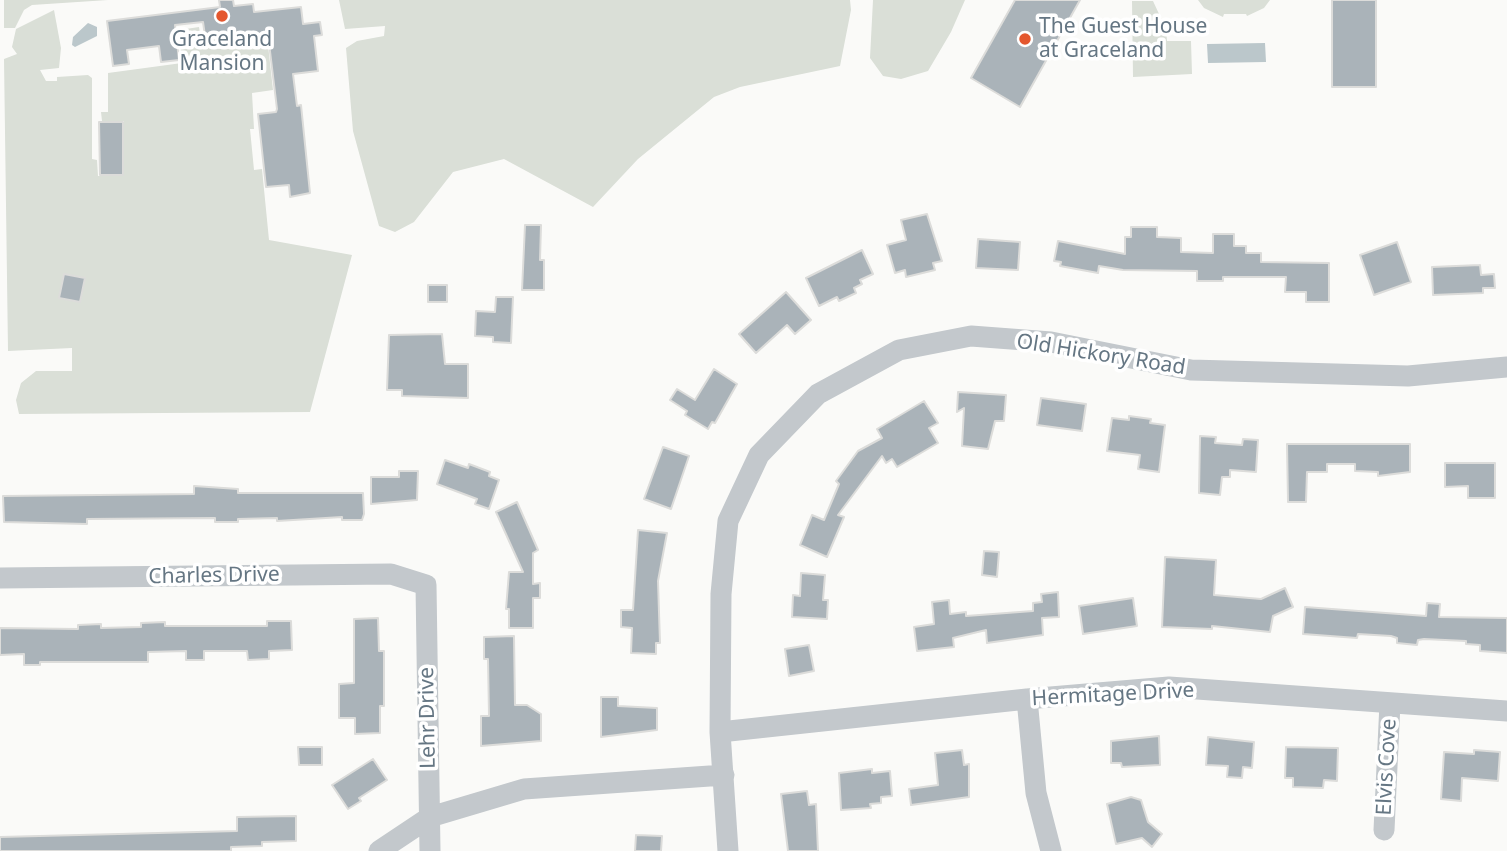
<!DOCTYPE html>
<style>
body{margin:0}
canvas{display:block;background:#fafaf8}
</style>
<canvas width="1507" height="851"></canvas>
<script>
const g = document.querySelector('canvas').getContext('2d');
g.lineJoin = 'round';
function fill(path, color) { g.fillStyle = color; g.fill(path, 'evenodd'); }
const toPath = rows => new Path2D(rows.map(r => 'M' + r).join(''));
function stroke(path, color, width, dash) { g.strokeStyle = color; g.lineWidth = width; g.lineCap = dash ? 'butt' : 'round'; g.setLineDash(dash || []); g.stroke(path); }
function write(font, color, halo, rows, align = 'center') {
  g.font = font + ' "Noto Sans",sans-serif'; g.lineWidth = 7; g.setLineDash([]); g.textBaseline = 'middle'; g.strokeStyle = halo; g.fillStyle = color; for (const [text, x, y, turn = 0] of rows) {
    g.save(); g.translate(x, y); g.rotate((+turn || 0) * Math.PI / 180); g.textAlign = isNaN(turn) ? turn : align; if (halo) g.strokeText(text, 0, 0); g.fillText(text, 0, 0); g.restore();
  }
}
const green = toPath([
 [4,0,108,0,32,5,24,10,15,28,4,28],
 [339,0,850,0,851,10,840,66,740,87,714,97,638,159,593,207,504,159,453,172,414,222,395,232,379,226,353,131,346,48,357,41,384,36,385,26,345,29],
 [873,0,965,0,951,32,928,71,901,79,883,76,870,58],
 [1198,0,1270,0,1264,8,1247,16,1246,14,1224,14,1223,17,1204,8],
 [1132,1,1153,1,1166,29,1167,41,1191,41,1192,74,1133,77],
 [54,10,61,48,59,68,40,70,46,81,57,81,57,77,88,75,92,78,92,159,97,160,98,176,124,175,124,121,102,121,101,112,108,112,108,73,182,63,179,30,199,27,201,39,215,38,218,49,268,45,273,90,252,93,254,129,250,129,254,170,262,169,269,240,352,255,310,412,19,414,16,400,21,383,36,371,72,371,72,348,8,351,4,59,17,54,12,47,16,29]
]);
const water = toPath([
 [88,23,97,27,97,36,75,47,72,45,73,37],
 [1265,43,1266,62,1208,63,1207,44]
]);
const building = toPath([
 [219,0,233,0,234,6,253,4,254,12,301,7,303,24,320,22,322,35,314,36,318,71,293,74,297,106,301,105,310,193,290,197,289,185,266,187,258,114,276,112,277,109,269,43,237,47,236,40,219,42,219,34,205,36,203,22,175,25,179,60,161,62,159,46,127,50,129,64,113,66,107,21,220,7,219,0],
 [1015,0,1080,0,1020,107,971,78,1015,0],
 [1332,0,1376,0,1376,87,1332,87,1332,0],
 [99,122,123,122,123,175,100,175,99,122],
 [927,214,942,261,933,263,935,270,906,277,905,270,895,273,887,245,906,240,901,220,927,214],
 [525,225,541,225,540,260,544,260,544,290,522,290,525,225],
 [1131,227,1157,227,1157,237,1181,238,1181,252,1213,253,1213,234,1234,234,1234,246,1246,246,1246,253,1261,253,1261,262,1329,263,1329,302,1306,302,1306,292,1285,292,1286,277,1223,277,1223,281,1197,281,1197,271,1123,270,1099,266,1098,273,1060,266,1061,262,1054,261,1058,241,1125,254,1125,237,1131,237,1131,227],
 [978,239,1020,242,1018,270,976,268,978,239],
 [1397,242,1411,282,1374,295,1360,255,1397,242],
 [862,250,873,274,860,280,862,284,854,288,856,293,839,301,837,297,819,306,806,278,862,250],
 [1480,265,1481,275,1494,274,1495,288,1483,288,1483,293,1433,295,1432,267,1480,265],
 [64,274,85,278,80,302,59,298,64,274],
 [428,285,447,285,447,302,428,302,428,285],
 [786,292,811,320,795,334,787,325,756,353,739,334,786,292],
 [496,297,513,297,511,343,493,342,493,337,475,336,476,311,495,312,496,297],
 [442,334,445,364,468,364,468,398,402,396,402,390,387,390,389,335,442,334],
 [714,369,737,384,715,423,712,422,708,429,685,415,687,411,670,400,677,389,695,400,714,369],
 [958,392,1006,395,1004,421,995,421,988,449,962,446,964,408,957,412,958,392],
 [1041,398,1086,404,1082,431,1037,425,1041,398],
 [924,401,938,423,929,428,938,443,897,467,892,459,886,463,882,456,838,515,844,517,827,557,800,545,812,515,824,520,839,484,836,481,858,451,882,438,877,429,924,401],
 [1129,416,1151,419,1150,423,1165,425,1159,472,1138,469,1140,455,1107,451,1112,418,1129,420,1129,416],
 [1200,436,1216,437,1215,443,1242,445,1243,439,1258,440,1256,472,1230,470,1230,477,1222,477,1220,495,1199,493,1200,436],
 [1287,444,1410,444,1410,472,1378,476,1378,472,1355,471,1355,464,1327,464,1327,472,1307,472,1306,502,1288,502,1287,444],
 [663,447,689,456,671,509,644,499,663,447],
 [445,460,468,468,469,464,490,472,489,476,499,480,489,509,475,504,477,499,437,484,445,460],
 [1445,463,1495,463,1495,498,1468,498,1468,486,1445,487,1445,463],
 [399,471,418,471,417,500,371,504,371,477,399,477,399,471],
 [194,486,238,489,238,493,363,493,364,514,362,520,342,520,342,517,277,521,277,518,238,519,238,522,215,522,215,518,87,519,87,524,4,522,3,496,194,494,194,486],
 [517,502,538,550,533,553,533,584,540,583,540,598,533,598,533,628,509,628,509,609,506,609,509,572,523,572,496,512,517,502],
 [638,530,667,533,658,581,660,643,656,643,656,654,631,653,632,628,621,627,621,610,633,610,638,530],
 [984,551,999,552,997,577,982,575,984,551],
 [1165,557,1216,560,1214,595,1261,599,1285,588,1293,607,1273,616,1270,632,1212,626,1212,629,1162,627,1165,557],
 [801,573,825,575,823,600,828,600,827,619,792,617,793,595,800,596,801,573],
 [1058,592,1059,617,1042,618,1043,635,987,643,986,630,953,638,954,647,917,651,914,627,934,624,932,602,949,600,950,614,966,612,966,616,1033,611,1033,603,1042,602,1041,594,1058,592],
 [1133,598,1137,626,1083,634,1079,606,1133,598],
 [1427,603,1440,604,1439,617,1507,618,1507,653,1480,651,1480,645,1466,644,1466,641,1424,639,1418,640,1417,645,1397,643,1397,638,1391,636,1358,634,1357,638,1303,634,1305,607,1426,616,1427,603],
 [378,618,379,651,384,651,384,706,380,706,380,733,355,734,355,718,339,718,339,684,354,683,354,619,378,618],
 [267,621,291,621,292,650,269,651,269,659,248,660,247,651,204,651,204,660,186,660,186,651,148,652,148,662,40,662,40,665,24,665,24,654,0,655,0,628,78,629,78,625,101,624,101,628,141,627,141,623,165,622,165,626,267,626,267,621],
 [514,636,515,705,527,705,541,714,541,741,481,746,481,716,489,716,488,659,484,659,484,637,514,636],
 [809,645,814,671,789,676,785,649,809,645],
 [601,697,618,697,618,706,657,708,657,730,601,737,601,697],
 [1159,736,1160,765,1122,767,1121,763,1111,763,1111,741,1159,736],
 [1208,737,1254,742,1252,768,1243,767,1242,778,1227,777,1228,766,1206,765,1208,737],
 [298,747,322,747,322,765,299,765,298,747],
 [1286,747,1338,748,1337,781,1324,780,1323,788,1293,787,1293,778,1285,778,1286,747],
 [962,750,964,765,969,764,969,797,911,805,909,789,938,785,935,753,962,750],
 [1474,750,1500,752,1498,781,1462,778,1461,801,1441,799,1444,752,1474,754,1474,750],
 [373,759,387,780,359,798,361,801,348,809,332,785,373,759],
 [872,769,872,773,890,771,892,796,881,797,881,803,870,804,871,808,841,810,839,773,872,769],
 [807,791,809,805,816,804,818,851,788,851,781,794,807,791],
 [1131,797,1141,800,1148,822,1162,834,1152,847,1142,838,1116,844,1107,804,1131,797],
 [296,816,296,841,262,842,262,846,231,847,231,851,0,851,0,837,237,831,237,817,296,816],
 [636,835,662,836,661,851,635,851,636,835]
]);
const minor = toPath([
 [0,578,391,574,426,585,430,851],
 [1027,699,1036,793,1051,851],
 [720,732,1027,699,1169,687,1507,711],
 [1384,830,1390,703],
 [379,851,430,817,524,789,724,775],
 [728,851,720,732,721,594,728,521,759,455,818,394,899,350,971,336,1051,342,1191,370,1408,376,1507,367]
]);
const markers = [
 [222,16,7,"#e4572e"],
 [1025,39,7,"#e4572e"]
];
const poiNames = [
 ["The Guest House",1039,27],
 ["at Graceland",1039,51],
 ["Graceland",222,40,"center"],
 ["Mansion",222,64,"center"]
];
const streetNames = [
 ["Old Hickory Road",1101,355,9],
 ["Charles Drive",214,576,-1],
 ["Hermitage Drive",1113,695,-3],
 ["Lehr Drive",428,718,-91],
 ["Elvis Cove",1387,767,-87]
];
fill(green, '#dadfd7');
fill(water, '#bbc7cb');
fill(building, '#aab3b9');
stroke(building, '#dcdcda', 2);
stroke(minor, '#c3c8cc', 21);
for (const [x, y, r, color] of markers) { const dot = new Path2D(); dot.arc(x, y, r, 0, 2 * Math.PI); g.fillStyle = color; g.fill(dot); stroke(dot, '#fff', 2.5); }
write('21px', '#657683', '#fff', poiNames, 'left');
write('21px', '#657683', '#fff', streetNames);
</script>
